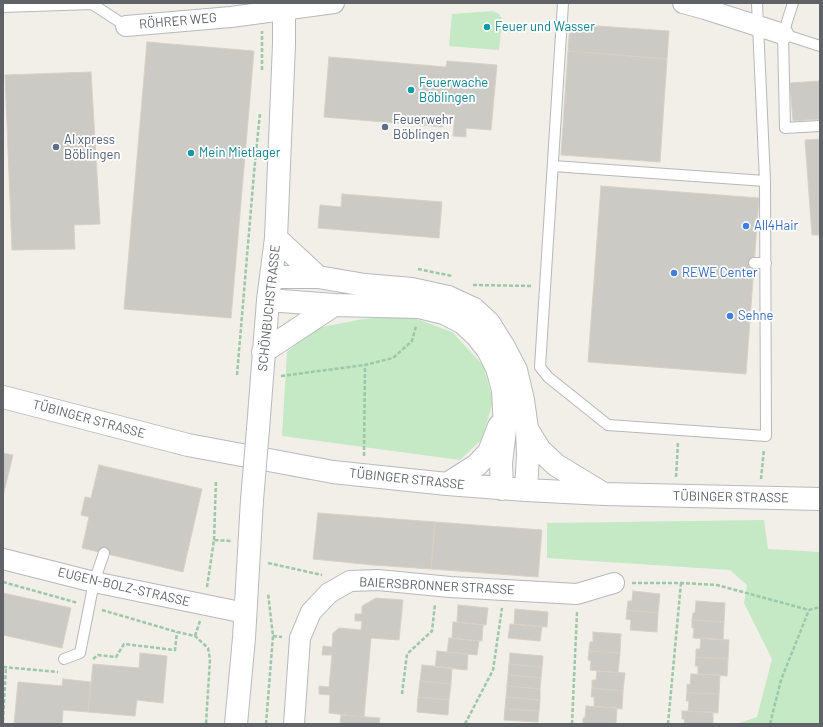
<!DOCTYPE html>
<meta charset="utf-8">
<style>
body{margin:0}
#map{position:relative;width:823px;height:727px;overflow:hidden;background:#f1efe8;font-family:Barlow,sans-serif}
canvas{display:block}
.frame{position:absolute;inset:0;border:4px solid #5f6368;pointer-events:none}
</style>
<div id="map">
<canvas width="823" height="727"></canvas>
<div class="frame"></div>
</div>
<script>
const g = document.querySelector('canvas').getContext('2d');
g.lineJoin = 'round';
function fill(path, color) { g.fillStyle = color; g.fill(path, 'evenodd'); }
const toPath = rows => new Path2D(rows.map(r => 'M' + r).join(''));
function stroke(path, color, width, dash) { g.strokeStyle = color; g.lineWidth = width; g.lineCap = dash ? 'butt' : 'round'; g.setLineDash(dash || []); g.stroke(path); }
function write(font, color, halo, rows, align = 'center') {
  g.font = font + ' Barlow,sans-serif'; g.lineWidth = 3.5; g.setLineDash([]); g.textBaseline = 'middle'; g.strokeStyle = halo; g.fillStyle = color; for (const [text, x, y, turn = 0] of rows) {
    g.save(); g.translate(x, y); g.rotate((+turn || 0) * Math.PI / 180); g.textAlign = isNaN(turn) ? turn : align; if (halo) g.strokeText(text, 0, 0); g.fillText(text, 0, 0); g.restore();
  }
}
const green = toPath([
 [493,11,499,14,502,19,499,50,449,46,452,14],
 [406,315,452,332,483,365,493,401,482,439,460,460,282,436,287,352,317,328,363,319],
 [764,520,768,549,820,552,820,724,736,724,757,717,772,659,744,603,747,585,730,570,547,558,547,523]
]);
const building = toPath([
 [570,24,669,31,667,59,568,51,570,24],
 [147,42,254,51,231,318,124,309,147,42],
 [568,51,667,59,660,162,561,155,568,51],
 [329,57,446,67,447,61,497,65,491,130,466,128,466,137,453,136,455,115,444,114,443,127,324,117,329,57],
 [91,72,100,224,74,225,75,249,12,250,5,75,91,72],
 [820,81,820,119,793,121,790,83,820,81],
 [820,139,820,235,812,235,805,140,820,139],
 [601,186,759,198,746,374,588,362,601,186],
 [342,194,442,202,439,238,318,228,320,205,341,207,342,194],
 [3,453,13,455,3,496,3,453],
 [99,465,202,489,183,572,82,548,89,517,81,515,85,497,91,498,99,465],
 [318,513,435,522,431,569,373,565,313,559,318,513],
 [435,522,542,530,538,577,431,569,435,522],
 [633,591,660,594,658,613,627,610,628,601,632,601,633,591],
 [3,593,71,608,62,648,3,635,3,593],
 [376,598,403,600,399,640,371,638,364,717,329,713,330,695,319,694,319,686,329,687,332,655,322,655,323,646,332,647,333,633,339,628,361,630,362,621,355,621,355,614,362,614,362,606,376,598],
 [696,601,725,603,724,622,692,620,693,613,695,613,696,601],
 [458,605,488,608,486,625,457,622,458,605],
 [515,609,548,612,547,627,514,624,515,609],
 [627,610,658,613,657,632,630,630,631,620,626,619,627,610],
 [692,620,724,622,723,640,693,638,694,628,692,628,692,620],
 [453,622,483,625,482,641,452,638,453,622],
 [510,624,542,627,540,641,508,638,510,624],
 [593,632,621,634,620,653,589,651,590,642,593,642,593,632],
 [449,638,479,641,477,655,447,652,449,638],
 [701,638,729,640,728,659,696,657,696,649,700,649,701,638],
 [437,651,468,654,467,670,435,667,437,651],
 [589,651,620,653,618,673,590,670,591,661,588,660,589,651],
 [140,653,167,656,163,703,137,700,135,716,88,712,93,664,139,668,140,653],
 [510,653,543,656,542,667,509,664,510,653],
 [696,657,728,659,727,676,698,674,698,666,695,666,696,657],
 [509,664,542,667,541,678,508,675,509,664],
 [422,665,452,668,451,684,420,681,422,665],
 [597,671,625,673,623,691,592,688,592,680,596,680,597,671],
 [691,674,720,675,719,694,687,693,687,684,690,685,691,674],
 [508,675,541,678,540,689,507,686,508,675],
 [63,679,91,682,88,712,63,710,62,724,14,724,18,682,62,686,63,679],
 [420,681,451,684,449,700,418,697,420,681],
 [507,686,540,689,540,700,506,697,507,686],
 [592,688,623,691,622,709,594,706,594,697,591,697,592,688],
 [687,693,719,694,718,713,688,711,689,701,686,701,687,693],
 [418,697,449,700,448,715,417,712,418,697],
 [506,697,540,700,539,711,505,709,506,697],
 [586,706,617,708,616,724,583,724,583,718,585,718,586,706],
 [505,709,539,711,538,722,504,720,505,709],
 [682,711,713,712,713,724,684,724,685,719,682,719,682,711],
 [341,715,380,718,379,724,340,724,341,715]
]);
const path = toPath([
 [262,70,262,31],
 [418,269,452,276],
 [473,285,533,286],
 [237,375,254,173,260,113],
 [281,376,365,365,393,358,412,341,416,326],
 [364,456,365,365],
 [676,477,678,442],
 [761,479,764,449],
 [214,540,216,480],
 [268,563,322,575],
 [3,582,78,603],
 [632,583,681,583,717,585,809,610,820,607],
 [207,587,214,540,231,541],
 [102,610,177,632,195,636,208,648,210,659,206,724],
 [195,636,200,621],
 [273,636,282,637],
 [93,659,98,655,116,657,124,644,175,650,177,632],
 [3,667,58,672],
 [402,694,407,654,432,631,435,604],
 [3,721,6,667],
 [266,724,273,636,268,593],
 [465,724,493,670,502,608],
 [572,724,577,612],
 [668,724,681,583],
 [770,724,781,680,809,610]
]);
const lane = toPath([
 [563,3,540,367,548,377,608,425,766,436,765,181,757,3],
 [793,3,783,34,785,128,820,126],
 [3,7,92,4,126,26],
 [783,34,820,46],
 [553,166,765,181],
 [754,263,766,263],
 [64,659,80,653,94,582,104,553]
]);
const street = toPath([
 [683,3,705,9,783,34],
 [126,26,231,17,334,3],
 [3,559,94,582,245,613],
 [294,724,300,638,311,612,329,593,350,581,378,580,450,587,577,594,614,583]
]);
const secondary = toPath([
 [276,238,318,277],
 [271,277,318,277,365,285,412,289,448,297,474,309,489,323,504,347,516,370,523,400,527,429,528,455,526,490],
 [268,300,334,305,419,307,444,313,463,323,477,336,488,350,497,368,503,390,505,430,501,463,502,489],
 [263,352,334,305],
 [3,397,188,445,333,472,447,484,526,490,604,494,820,499],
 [258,429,268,300,276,238,284,44,284,3],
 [527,429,540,450,556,465,602,493],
 [447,484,477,465,489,452,499,426],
 [236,724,244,638,252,500]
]);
const secondaryBridge = toPath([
 [252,500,258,429]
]);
const markers = [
 [487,27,4,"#0f9aa8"],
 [411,90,4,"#0f9aa8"],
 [385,127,4,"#5c6f8a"],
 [56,147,4,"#5c6f8a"],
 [191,153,4,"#0f9aa8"],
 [746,226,4,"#3f7fe0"],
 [674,273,4,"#3f7fe0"],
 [730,316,4,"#3f7fe0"]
];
const streetNames = [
 ["RÖHRER WEG",178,21,-5],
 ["SCHÖNBUCHSTRASSE",269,308,-84],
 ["TÜBINGER STRASSE",89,419,15],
 ["TÜBINGER STRASSE",407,479,6],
 ["TÜBINGER STRASSE",731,497,1],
 ["BAIERSBRONNER STRASSE",437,586,3],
 ["EUGEN-BOLZ-STRASSE",124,587,13]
];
const cultureNames = [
 ["Feuer und Wasser",495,27],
 ["Feuerwache",419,83],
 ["Böblingen",419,98],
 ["Mein Mietlager",199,153]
];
const serviceNames = [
 ["Feuerwehr",393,120],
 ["Böblingen",393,135],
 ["AI xpress",64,140],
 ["Böblingen",64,155]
];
const shopNames = [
 ["All4Hair",754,226],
 ["REWE Center",682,273],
 ["Sehne",738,316]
];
fill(green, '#c5e8c5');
fill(building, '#cccac5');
stroke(building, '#d6d1c6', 1);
stroke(lane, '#b5b8bc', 12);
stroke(street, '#b5b8bc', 22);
stroke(secondary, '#b6babf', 24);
stroke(path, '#9cc7a9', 2.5, [4, 2]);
stroke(lane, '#fff', 10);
stroke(street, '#fff', 20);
stroke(secondary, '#fff', 22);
stroke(secondaryBridge, '#b6babf', 24, []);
stroke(secondaryBridge, '#fff', 22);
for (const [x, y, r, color] of markers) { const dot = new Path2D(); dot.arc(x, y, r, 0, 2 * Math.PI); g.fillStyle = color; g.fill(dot); stroke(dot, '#fff', 1.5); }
write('13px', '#5f6368', '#fff', streetNames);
write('13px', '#0d838f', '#fff', cultureNames, 'left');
write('13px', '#4e5e75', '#fff', serviceNames, 'left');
write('13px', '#366cbe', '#fff', shopNames, 'left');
</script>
